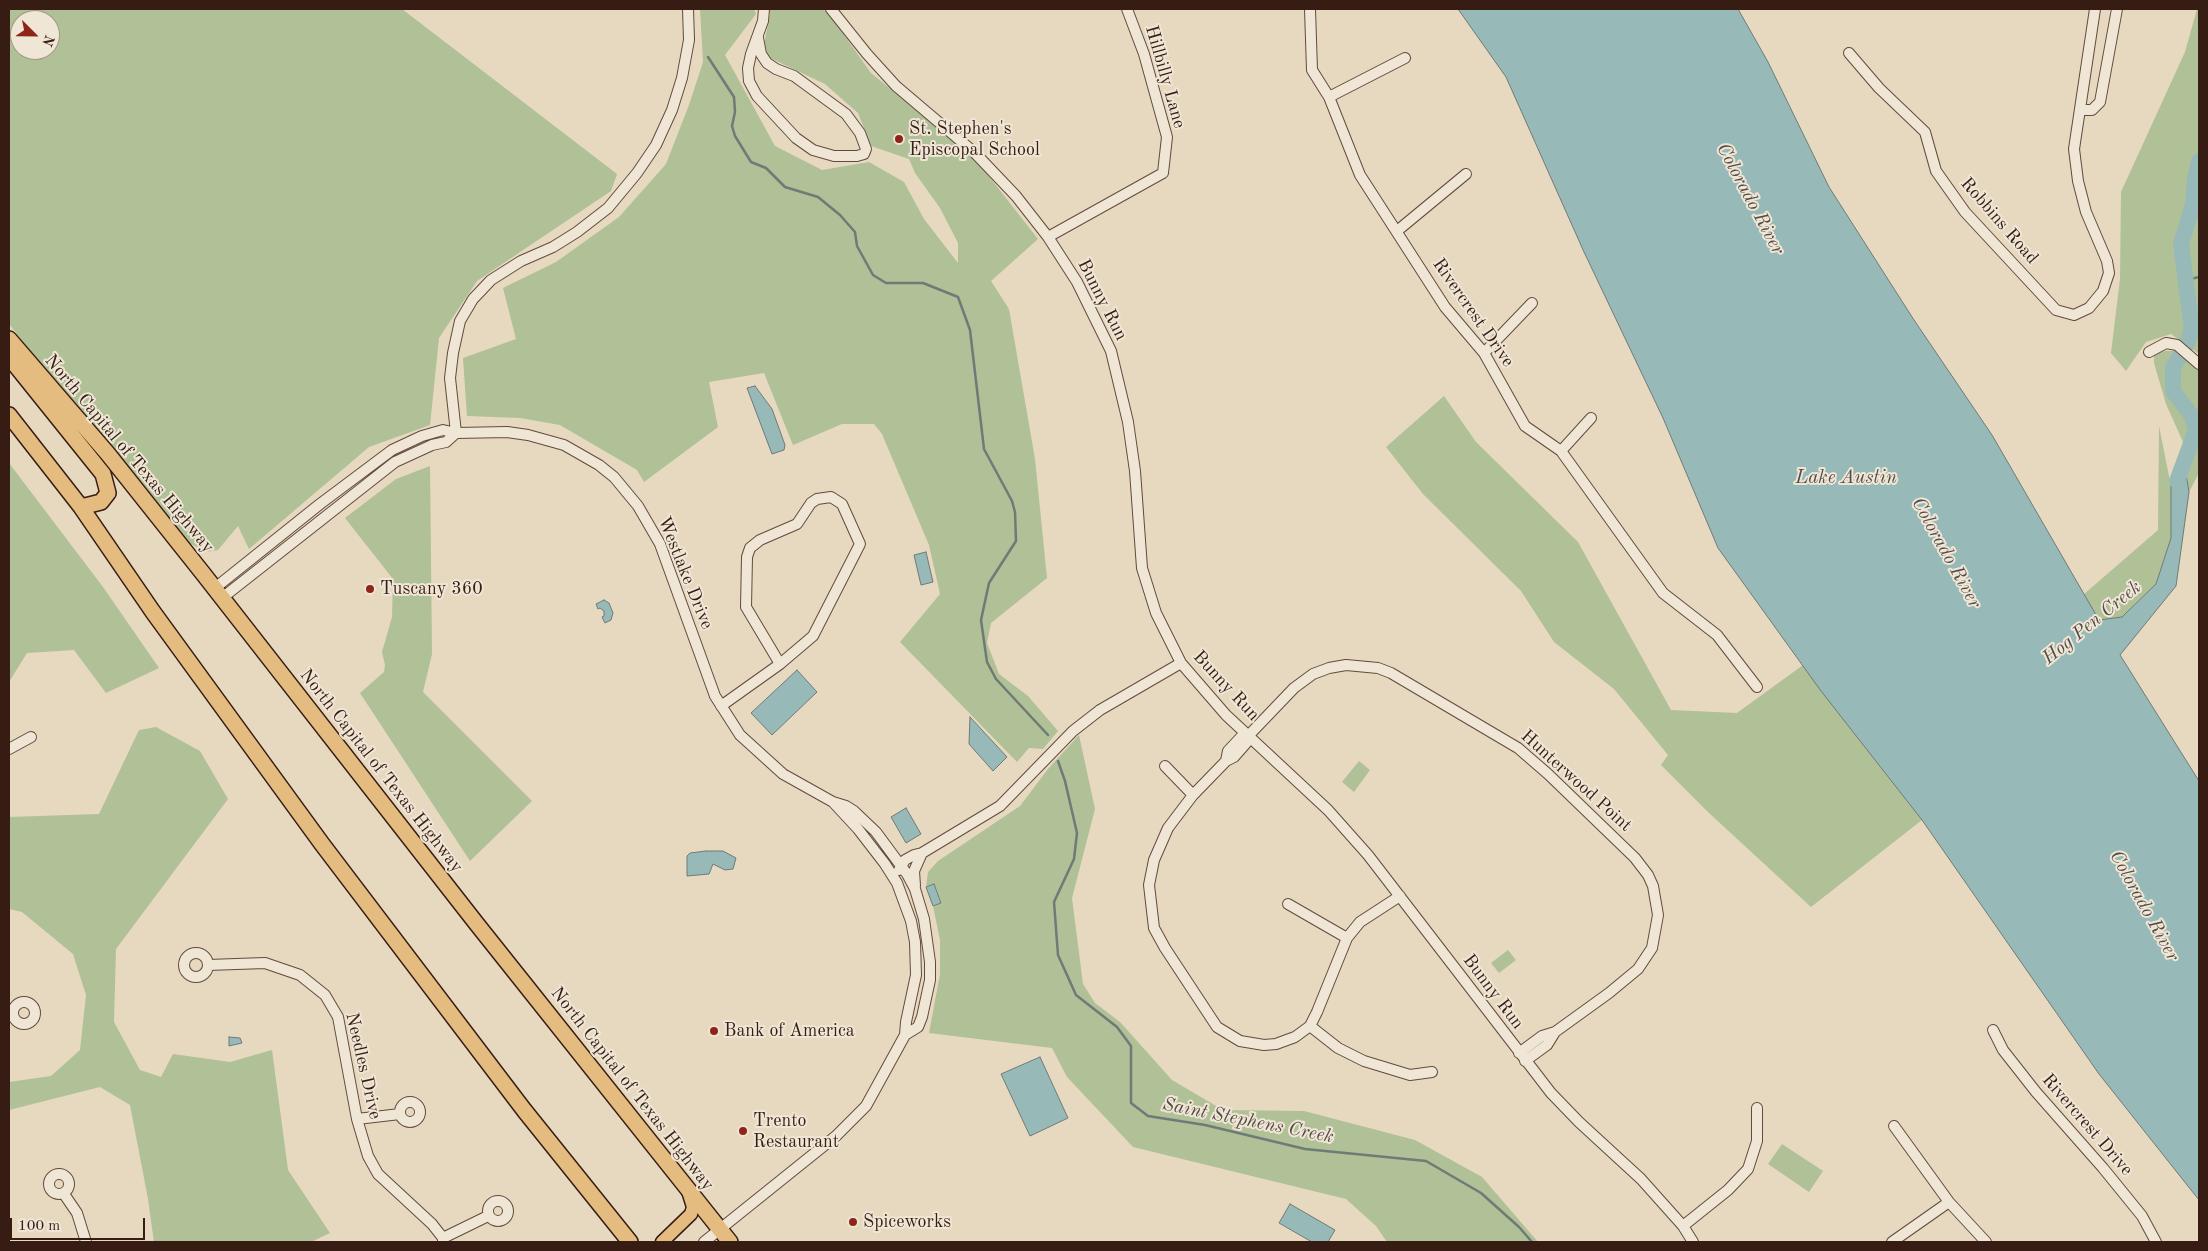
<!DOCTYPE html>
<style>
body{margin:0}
#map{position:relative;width:2208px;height:1251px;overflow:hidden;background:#e7d8c0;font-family:"Old Standard TT",serif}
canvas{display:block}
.frame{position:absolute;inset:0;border:10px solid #361c13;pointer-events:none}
.north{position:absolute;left:10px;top:10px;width:50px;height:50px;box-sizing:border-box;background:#efe6d6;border:1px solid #a59588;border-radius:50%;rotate:113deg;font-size:14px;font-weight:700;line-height:20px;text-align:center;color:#361c13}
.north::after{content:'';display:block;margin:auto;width:18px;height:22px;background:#8f2418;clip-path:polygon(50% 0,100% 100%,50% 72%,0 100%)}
.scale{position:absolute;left:10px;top:1218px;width:135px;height:22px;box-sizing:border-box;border:2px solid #361c13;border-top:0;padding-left:6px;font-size:15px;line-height:18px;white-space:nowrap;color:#361c13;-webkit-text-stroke:4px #efe6d6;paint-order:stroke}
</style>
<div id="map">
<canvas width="2208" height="1251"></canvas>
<div class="frame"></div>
<div class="north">N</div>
<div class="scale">100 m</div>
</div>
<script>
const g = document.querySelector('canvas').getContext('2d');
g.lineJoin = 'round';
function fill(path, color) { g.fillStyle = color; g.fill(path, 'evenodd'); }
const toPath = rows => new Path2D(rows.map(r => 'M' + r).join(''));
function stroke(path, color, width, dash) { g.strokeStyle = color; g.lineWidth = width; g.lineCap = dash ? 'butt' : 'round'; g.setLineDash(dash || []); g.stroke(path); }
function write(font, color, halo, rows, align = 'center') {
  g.font = font + ' "Old Standard TT",serif'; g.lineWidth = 4; g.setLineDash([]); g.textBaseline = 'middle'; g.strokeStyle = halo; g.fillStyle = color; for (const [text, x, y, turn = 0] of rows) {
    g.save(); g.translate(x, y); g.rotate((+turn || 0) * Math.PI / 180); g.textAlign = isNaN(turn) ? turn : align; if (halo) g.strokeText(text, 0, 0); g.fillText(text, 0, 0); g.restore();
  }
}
const green = toPath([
 [9,9,402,9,617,174,611,191,477,281,439,338,430,425,369,447,249,549,238,526,218,550,205,552,177,536,9,324],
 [20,20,50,20,50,50,20,50],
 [700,9,754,9,756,14,725,55,775,146,822,170,869,162,904,182,924,219,958,263,958,243,940,208,915,173,909,159,871,146,858,113,825,84,768,57,764,45,770,14,769,9,823,9,832,18,871,73,973,156,1038,239,991,281,1009,309,1035,459,1047,578,991,623,987,643,999,674,1028,696,1058,731,1043,749,1029,748,1017,762,900,642,940,594,929,545,882,434,874,424,842,424,793,445,764,373,709,382,718,427,644,482,637,470,560,425,520,418,467,416,463,358,516,339,503,288,556,262,619,217,666,164,689,105,703,62],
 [2197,9,2199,9,2199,354,2171,334,2146,342,2126,371,2111,353,2120,279,2121,192,2185,52],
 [2165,351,2179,351,2199,370,2199,473,2189,492,2183,442,2166,404,2154,363,2154,354],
 [1444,396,1476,442,1578,542,1671,710,1737,713,1803,665,1922,820,1811,907,1709,813,1661,765,1668,755,1614,689,1554,642,1521,591,1423,494,1386,447],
 [2159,426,2171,486,2171,538,2156,584,2122,617,2098,621,2083,595,2158,530],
 [9,463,103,587,159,668,106,693,74,650,27,653,9,682],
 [430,466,432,654,423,692,532,801,470,861,360,693,384,672,385,665,382,652,392,617,393,579,345,518,396,479],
 [156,727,200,751,228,799,116,949,114,1022,140,1070,161,1077,173,1054,230,1062,272,1050,288,1170,330,1233,311,1242,154,1242,148,1199,130,1105,100,1087,9,1110,9,1082,51,1076,80,1050,86,995,73,954,22,912,9,909,9,817,99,814,139,730],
 [1079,735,1095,809,1072,898,1083,984,1095,1003,1120,1022,1172,1080,1223,1110,1304,1111,1415,1140,1482,1177,1538,1242,1387,1242,1376,1226,1346,1199,1133,1147,1067,1077,1052,1048,929,1033,940,974,940,940,933,906,941,902,934,884,926,887,928,872,938,861,1020,806,1048,769],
 [1359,761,1370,770,1354,792,1342,782],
 [1508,950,1516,960,1499,973,1491,963],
 [1782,1144,1823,1171,1809,1192,1768,1164]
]);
const water = toPath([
 [1458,9,1738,9,1768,62,1829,187,1914,320,1992,435,2099,620,2122,617,2156,584,2171,538,2171,486,2183,455,2189,492,2176,586,2120,655,2199,781,2199,1200,2099,1074,1922,820,1821,691,1718,548,1663,418,1584,252,1506,77,1458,9],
 [755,386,772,409,785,445,784,450,772,454,747,388,755,386],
 [926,552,933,582,921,585,914,555,926,552],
 [604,600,609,603,613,613,611,620,605,623,602,617,604,616,604,611,600,608,598,609,596,604,604,600],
 [797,670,817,692,772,735,751,713,797,670],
 [970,717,1007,757,993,771,969,744,970,717],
 [906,808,921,834,906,843,891,817,906,808],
 [706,851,723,851,736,858,733,869,725,870,713,864,709,874,687,876,687,856,690,853,706,851],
 [934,884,941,903,933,906,926,887,934,884],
 [229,1037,240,1038,242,1043,229,1046,229,1037],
 [1040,1057,1068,1118,1030,1136,1001,1074,1040,1057],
 [1290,1204,1335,1230,1328,1242,1312,1242,1279,1223,1290,1204]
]);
const stream = toPath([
 [708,57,734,97,735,112,732,126,735,136,751,162,766,168,785,187,818,197,840,215,855,232,857,246,873,275,886,283,923,283,958,297,970,330,984,449,1012,501,1015,512,1016,541,989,583,981,620,987,662,996,679,1048,735],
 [2186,280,2199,277],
 [1058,761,1065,781,1077,833,1074,859,1054,902,1058,955,1076,995,1117,1027,1131,1046,1131,1103,1148,1116,1205,1125,1305,1149,1426,1161,1481,1193,1519,1227,1532,1242]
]);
const river = toPath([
 [2187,344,2192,329,2181,244,2193,205,2195,180,2199,161],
 [2177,481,2196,430,2192,416,2173,391,2173,368,2181,354]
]);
const minor = toPath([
 [831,9,867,54,896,86,975,153,1016,196,1048,237,1077,282,1111,351,1128,422,1135,471,1142,568,1156,613,1181,663,1226,715,1328,810,1368,855,1551,1093,1579,1122,1641,1179,1683,1226,1693,1242],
 [1310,9,1312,70,1329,97,1360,175,1445,307,1484,353,1525,426,1561,451,1663,593,1717,635,1757,687],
 [758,38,761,54,767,63,776,69,794,76,846,114,860,133,866,149,864,154,857,156,834,156,813,150,796,138,757,96,749,81,748,68,751,54,763,21,764,9],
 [1849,53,1879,88,1925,132,1936,171,1965,212,2056,310,2074,315,2089,308,2103,291,2109,273,2107,261,2086,212,2078,181,2074,149,2095,9],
 [1329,97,1405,58],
 [2080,110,2092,110,2100,102,2117,9],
 [1397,231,1466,174],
 [1048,237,1163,173,1167,137,1144,54,1127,9],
 [2149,352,2166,343,2177,345,2199,364],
 [1484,353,1532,303],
 [456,433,450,378,453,353,460,321,473,299,491,280,521,261,553,247,577,232,608,208,637,173,656,145,672,110,682,78,689,40,688,9],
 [1561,451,1591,418],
 [215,588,320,504,392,450,422,436,443,430,456,433,507,432,528,435,564,445,599,465,614,477,638,506,660,544,715,696,740,735,783,774,833,802,846,806,854,811,876,832,907,874,915,889,924,919,930,962,930,980,922,1017,918,1027,905,1035],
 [222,598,395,462,432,445,446,442,456,433],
 [721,706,780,664,813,636,860,544,842,504,831,497,817,499,811,503,797,524,760,540,750,548,747,557,746,607,780,664],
 [1249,735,1294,688,1313,674,1329,668,1346,665,1378,668,1391,673,1518,748,1548,774,1635,858,1648,875,1653,886,1658,915,1652,948,1638,969,1609,993,1555,1032,1542,1036,1519,1053],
 [1249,735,1248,741,1234,757,1226,761,1193,795,1168,828,1154,860,1149,885,1154,928,1165,948,1217,1027,1240,1041,1264,1045,1276,1044,1295,1037,1310,1026,1317,1012,1347,938,1360,922,1400,896],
 [9,749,31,737],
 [1226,761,1228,751,1242,736,1249,735],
 [1165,766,1193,795],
 [899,870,905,860,914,855,922,853,1000,806,1073,731,1100,710,1181,663],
 [915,886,914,871,922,853],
 [1288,904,1347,938],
 '184 965a12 12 0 1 1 24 0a12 12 0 1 1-24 0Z',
 [208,965,265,963,300,975,325,995,338,1017,357,1119,368,1156,378,1174,432,1224,443,1238,443,1242],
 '13 1013a11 11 0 1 1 22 0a11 11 0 1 1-22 0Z',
 [1310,1026,1338,1048,1364,1061,1410,1075,1432,1072],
 [1993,1030,2003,1050,2036,1092,2103,1168,2142,1216,2156,1242],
 [1525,1061,1547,1045,1555,1032],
 '400 1112a10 10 0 1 1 20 0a10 10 0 1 1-20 0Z',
 [357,1119,400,1114],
 [1894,1126,1949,1202,1986,1242],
 '49 1184a10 10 0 1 1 20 0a10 10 0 1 1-20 0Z',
 [64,1194,77,1213,86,1242],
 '488 1211a10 10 0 1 1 20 0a10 10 0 1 1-20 0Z',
 [1683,1226,1728,1190,1748,1169,1757,1141,1757,1108],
 [443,1238,488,1216],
 [704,1242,836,1136,866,1106,905,1035,906,1022,916,975,915,942,911,921,897,883,885,864,858,829,833,802],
 [1892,1242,1949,1202]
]);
const major = toPath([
 [662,1242,691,1214,693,1207,688,1191]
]);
const highway = toPath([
 [9,339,108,454,205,576,476,923,730,1242],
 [9,357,103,474,108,493,101,502,81,507],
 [9,415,81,507,153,612,322,844,524,1110,630,1242]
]);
const markers = [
 [899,139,5,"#8f2418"],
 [370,589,5,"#8f2418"],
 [714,1031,5,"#8f2418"],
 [743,1131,5,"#8f2418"],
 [853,1222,5,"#8f2418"]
];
const streetNames = [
 ["Hillbilly Lane",1165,77,74],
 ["Robbins Road",1999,221,49],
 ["Bunny Run",1102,300,63],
 ["Rivercrest Drive",1473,313,55],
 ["North Capital of Texas Highway",129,454,50],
 ["Westlake Drive",685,573,68],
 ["Bunny Run",1226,686,47],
 ["North Capital of Texas Highway",381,771,52],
 ["Hunterwood Point",1576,781,42],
 ["Bunny Run",1493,992,53],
 ["Needles Drive",363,1066,77],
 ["North Capital of Texas Highway",632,1089,52],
 ["Rivercrest Drive",2087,1125,49]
];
const poiNames = [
 ["St. Stephen's",909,129],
 ["Episcopal School",909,150],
 ["Tuscany 360",380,589],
 ["Bank of America",724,1031],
 ["Trento",753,1121],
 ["Restaurant",753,1142],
 ["Spiceworks",863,1222]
];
const waterNames = [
 ["Colorado River",1750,199,62],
 ["Lake Austin",1846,478],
 ["Colorado River",1946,553,61],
 ["Hog Pen Creek",2092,623,-39],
 ["Colorado River",2144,906,61],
 ["Saint Stephens Creek",1248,1121,11]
];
fill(green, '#b0c097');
fill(water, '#97b9b8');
stroke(water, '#707a76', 1);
stroke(stream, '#707a76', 2.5);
stroke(river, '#97b9b8', 16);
stroke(minor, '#624b3e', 12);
stroke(major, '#361c13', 15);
stroke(highway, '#361c13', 18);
stroke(minor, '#efe6d6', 10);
stroke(major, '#e4bc80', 12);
stroke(highway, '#e4bc80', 15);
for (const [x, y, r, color] of markers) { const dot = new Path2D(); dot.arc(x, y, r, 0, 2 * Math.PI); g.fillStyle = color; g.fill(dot); stroke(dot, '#efe6d6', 2); }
write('18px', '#361c13', '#efe6d6', streetNames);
write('18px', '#361c13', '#efe6d6', poiNames, 'left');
write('italic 19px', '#534b45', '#efe6d6', waterNames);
</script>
